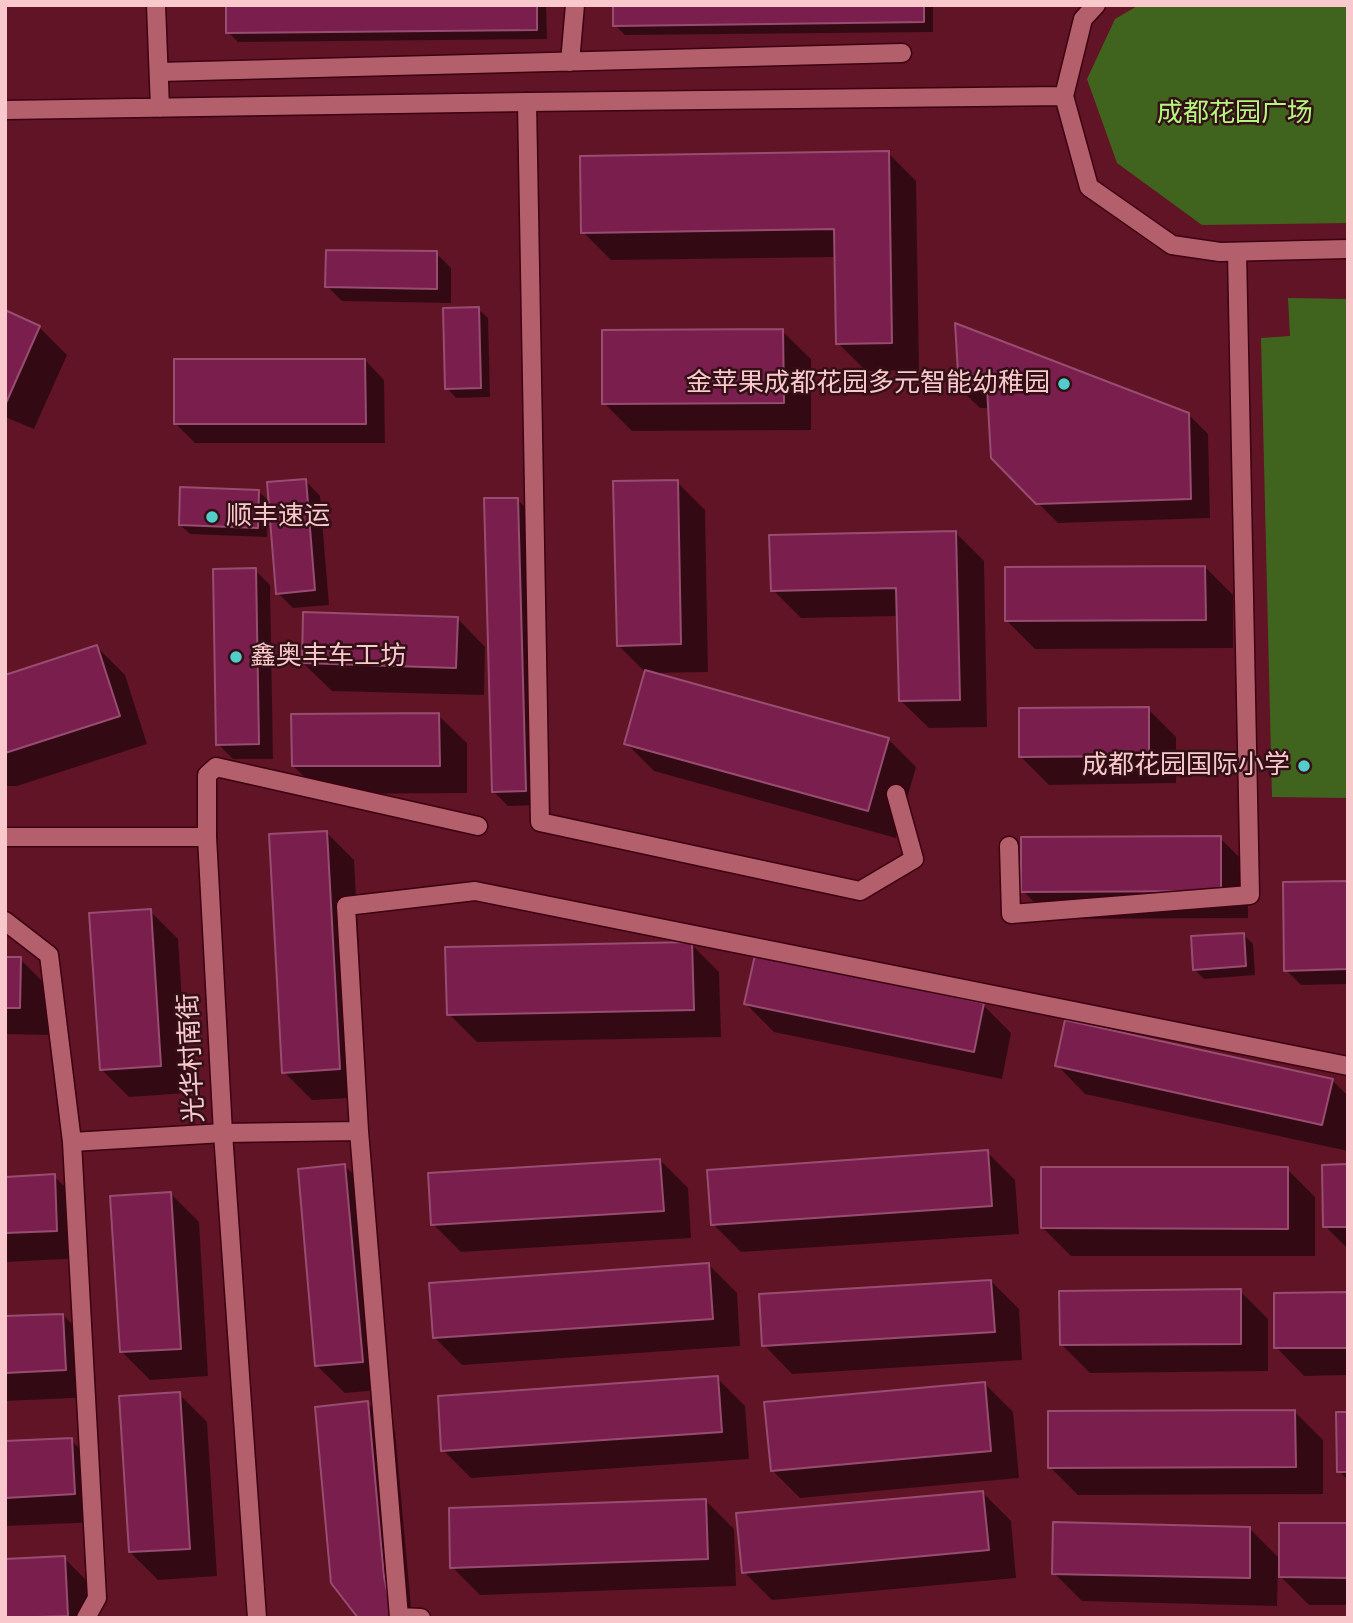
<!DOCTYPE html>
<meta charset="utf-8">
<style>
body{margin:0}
#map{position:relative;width:1353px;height:1623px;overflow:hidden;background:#611426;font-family:"PT Sans Narrow",sans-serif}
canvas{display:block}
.frame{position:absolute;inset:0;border:7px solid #f8c8cc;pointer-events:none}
</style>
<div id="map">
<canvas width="1353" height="1623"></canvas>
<div class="frame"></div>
</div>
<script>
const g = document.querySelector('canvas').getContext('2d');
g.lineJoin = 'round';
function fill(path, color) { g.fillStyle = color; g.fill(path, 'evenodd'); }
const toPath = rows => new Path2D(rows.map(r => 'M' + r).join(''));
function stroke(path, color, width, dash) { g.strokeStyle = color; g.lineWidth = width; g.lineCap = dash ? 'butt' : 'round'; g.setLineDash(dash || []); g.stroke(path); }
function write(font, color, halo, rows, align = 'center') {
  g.font = font + ' "PT Sans Narrow","Noto Sans SC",sans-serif'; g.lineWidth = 5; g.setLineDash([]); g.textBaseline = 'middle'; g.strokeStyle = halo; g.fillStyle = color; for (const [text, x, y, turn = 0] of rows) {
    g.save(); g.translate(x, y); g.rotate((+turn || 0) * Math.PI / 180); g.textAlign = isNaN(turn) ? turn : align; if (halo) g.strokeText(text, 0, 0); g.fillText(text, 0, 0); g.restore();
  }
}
const green = toPath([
 [1139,5,1348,5,1348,223,1202,225,1117,163,1087,79,1115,19],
 [1288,298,1348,299,1348,798,1272,797,1261,338,1290,336]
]);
const shadow = toPath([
 [228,5,546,5,547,39,238,42,228,32],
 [615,5,933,5,933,32,625,35,615,25],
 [888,153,916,181,919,370,866,371,838,343,837,257,611,260,583,232],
 [436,253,451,268,451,303,342,301,327,286],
 [478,309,488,318,490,397,456,398,447,388],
 [5,312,39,327,67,355,34,429,5,417],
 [957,325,1188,414,1208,434,1210,518,1058,523,992,457,990,408,980,408,960,389],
 [782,331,811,359,811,430,632,431,604,403],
 [365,360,384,380,385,443,195,443,176,424],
 [306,481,320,496,329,605,293,608,278,593,271,504,268,505,267,537,190,534,180,525,258,491,271,503],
 [677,482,705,510,708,672,654,673,888,739,916,767,896,838,654,771,626,743,646,673,618,645],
 [517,499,532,514,540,805,508,806,493,791],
 [956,533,984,561,987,727,929,728,900,700,898,616,801,618,773,590],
 [1205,567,1233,595,1233,648,1035,649,1007,621],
 [255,570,270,585,273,759,233,759,218,744],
 [457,618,485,647,484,695,332,691,303,663],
 [97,647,125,675,147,744,17,786,5,786,5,677],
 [1148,709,1176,737,1176,783,1049,785,1021,757],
 [438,715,467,743,467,793,322,794,293,766],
 [326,832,354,860,367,1097,312,1100,284,1072],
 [1220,838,1248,866,1248,918,1051,919,1023,891],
 [1348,883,1348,984,1301,985,1286,970],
 [150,911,178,939,188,1093,129,1097,101,1069],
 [1243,934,1253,944,1255,975,1204,979,1194,969],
 [691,944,719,972,721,1037,477,1042,449,1014],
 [5,959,20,959,48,987,48,1035,5,1034],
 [746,1004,983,1005,1011,1033,1002,1079,774,1032],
 [1057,1065,1332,1080,1348,1096,1348,1151,1085,1094],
 [987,1152,1015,1180,1019,1234,741,1252,713,1224],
 [660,1160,688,1188,691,1238,461,1252,433,1224],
 [345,1166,373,1194,390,1389,345,1393,316,1365],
 [1348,1166,1348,1249,1325,1226],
 [1287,1169,1315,1197,1315,1256,1071,1256,1043,1228],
 [54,1176,82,1204,84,1258,5,1262,5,1178],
 [171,1194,199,1222,208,1376,150,1380,122,1352],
 [709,1265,737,1293,740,1346,462,1365,434,1337],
 [991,1281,1019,1309,1022,1360,792,1374,764,1345],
 [1240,1291,1268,1319,1268,1371,1090,1373,1062,1345],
 [1348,1294,1348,1375,1304,1376,1276,1347],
 [63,1315,91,1343,94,1397,5,1401,5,1318],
 [717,1378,745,1406,749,1459,471,1478,443,1450],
 [985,1384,1013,1412,1019,1478,800,1498,772,1470],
 [179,1394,207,1422,217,1576,158,1580,130,1552],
 [367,1403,395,1431,411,1607,414,1618,360,1618],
 [1295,1412,1323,1440,1323,1494,1078,1495,1050,1467],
 [1348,1413,1348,1480,1339,1471],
 [71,1440,99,1468,102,1522,5,1526,5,1443],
 [983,1493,1011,1521,1016,1578,772,1600,744,1572],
 [706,1501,734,1529,736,1586,480,1595,452,1567],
 [1348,1525,1348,1605,1309,1605,1281,1577,1281,1564,1278,1564,1277,1606,1082,1601,1054,1573,1250,1529,1281,1560],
 [64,1558,92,1586,94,1618,5,1618]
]);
const building = toPath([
 [226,5,537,5,537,30,226,33,226,5],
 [613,5,924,5,924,22,613,26,613,5],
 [889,151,892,343,836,344,834,229,581,233,580,156,889,151],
 [326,250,437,251,437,289,325,287,326,250],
 [479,307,481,388,445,389,443,308,479,307],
 [5,310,40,326,6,403,5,402,5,310],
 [955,323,1189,413,1191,499,1036,504,991,458,987,388,959,389,955,323],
 [783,329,784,403,602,404,602,330,783,329],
 [174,359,365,359,366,424,174,424,174,359],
 [306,479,315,590,276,594,267,482,306,479],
 [678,480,681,644,617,646,613,481,678,480],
 [180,487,259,490,258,528,179,525,180,487],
 [484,498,518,498,526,791,492,792,484,498],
 [956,531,960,700,899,701,896,588,771,591,769,535,956,531],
 [1205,566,1206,620,1005,621,1005,567,1205,566],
 [256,568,259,744,216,745,213,569,256,568],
 [303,612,458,617,456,668,302,663,303,612],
 [97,645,120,716,5,753,5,675,97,645],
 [645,670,889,738,868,811,624,744,645,670],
 [1149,707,1149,756,1019,757,1019,708,1149,707],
 [439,713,440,766,292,766,291,714,439,713],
 [327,831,340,1069,282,1073,269,834,327,831],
 [1221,836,1221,891,1021,892,1021,837,1221,836],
 [1348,881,1348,969,1284,971,1283,882,1348,881],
 [151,909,161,1066,100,1070,89,913,151,909],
 [1244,933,1246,966,1193,970,1191,936,1244,933],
 [692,942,694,1010,447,1015,445,947,692,942],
 [755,955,984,1003,974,1052,744,1004,755,955],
 [5,957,21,957,20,1008,5,1008,5,957],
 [1065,1020,1333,1079,1322,1125,1055,1066,1065,1020],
 [988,1150,992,1206,711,1225,707,1170,988,1150],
 [660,1159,664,1211,431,1225,428,1173,660,1159],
 [345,1164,363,1362,315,1366,298,1169,345,1164],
 [1348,1164,1348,1227,1323,1227,1322,1165,1348,1164],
 [1041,1167,1288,1167,1288,1229,1041,1228,1041,1167],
 [55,1174,57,1231,5,1233,5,1177,55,1174],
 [171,1192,181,1349,120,1352,110,1196,171,1192],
 [709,1263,713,1319,433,1338,429,1283,709,1263],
 [991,1280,995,1332,762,1346,759,1294,991,1280],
 [1241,1289,1241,1344,1060,1345,1059,1291,1241,1289],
 [1348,1292,1348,1348,1274,1348,1274,1293,1348,1292],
 [63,1314,66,1370,5,1373,5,1316,63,1314],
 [718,1376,722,1432,441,1451,438,1396,718,1376],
 [985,1382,991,1451,771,1471,764,1402,985,1382],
 [180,1392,190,1549,129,1552,119,1396,180,1392],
 [368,1401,384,1577,393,1618,358,1618,331,1583,315,1407,368,1401],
 [1295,1410,1296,1467,1048,1468,1048,1411,1295,1410],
 [1336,1412,1348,1412,1348,1472,1337,1472,1336,1412],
 [72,1438,75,1494,5,1498,5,1441,72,1438],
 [983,1491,989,1550,742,1573,736,1513,983,1491],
 [706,1499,708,1559,450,1568,449,1508,706,1499],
 [1053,1522,1250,1527,1250,1578,1052,1574,1053,1522],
 [1279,1523,1348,1523,1348,1578,1279,1577,1279,1523],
 [65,1556,68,1616,5,1618,5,1559,65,1556]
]);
const service = toPath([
 [570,62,575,5],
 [159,72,902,53],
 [527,102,540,822,860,891,914,859,896,794],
 [5,837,207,837,207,775,216,767,478,826],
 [1009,846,1011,914,1250,895,1237,252],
 [5,921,49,955,72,1142,223,1133,359,1131,399,1617,421,1618],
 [359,1131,346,906,475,891,1348,1066],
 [72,1142,97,1598,86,1618]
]);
const minor = toPath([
 [156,5,160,108],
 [1096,5,1083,19,1064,96,1089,187,1172,245,1220,252,1348,249],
 [5,110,527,102,1064,96],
 [207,837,223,1133,257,1618]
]);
const markers = [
 [1064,384,7,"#53cdca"],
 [212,517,7,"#53cdca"],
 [236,657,7,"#53cdca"],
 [1304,766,7,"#53cdca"]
];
const parkNames = [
 ["成都花园广场",1235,114]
];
const poiNames = [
 ["金苹果成都花园多元智能幼稚园",1050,384],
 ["顺丰速运",226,517,"left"],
 ["鑫奥丰车工坊",250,657,"left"],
 ["成都花园国际小学",1290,766]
];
const streetNames = [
 ["光华村南街",192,1058,-93]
];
fill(green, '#40641e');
fill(shadow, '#0007');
fill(building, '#7a1e4e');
stroke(building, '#984d70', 2);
stroke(service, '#3c0211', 21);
stroke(minor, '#3c0211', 21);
stroke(service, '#b4606c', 18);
stroke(minor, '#b4606c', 18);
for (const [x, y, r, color] of markers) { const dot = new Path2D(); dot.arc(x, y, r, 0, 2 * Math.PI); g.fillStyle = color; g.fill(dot); stroke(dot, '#321016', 2.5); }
write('26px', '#b5f67f', '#321016', parkNames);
write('26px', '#f8c8cc', '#321016', poiNames, 'right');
write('26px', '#f8c8cc', '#321016', streetNames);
</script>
